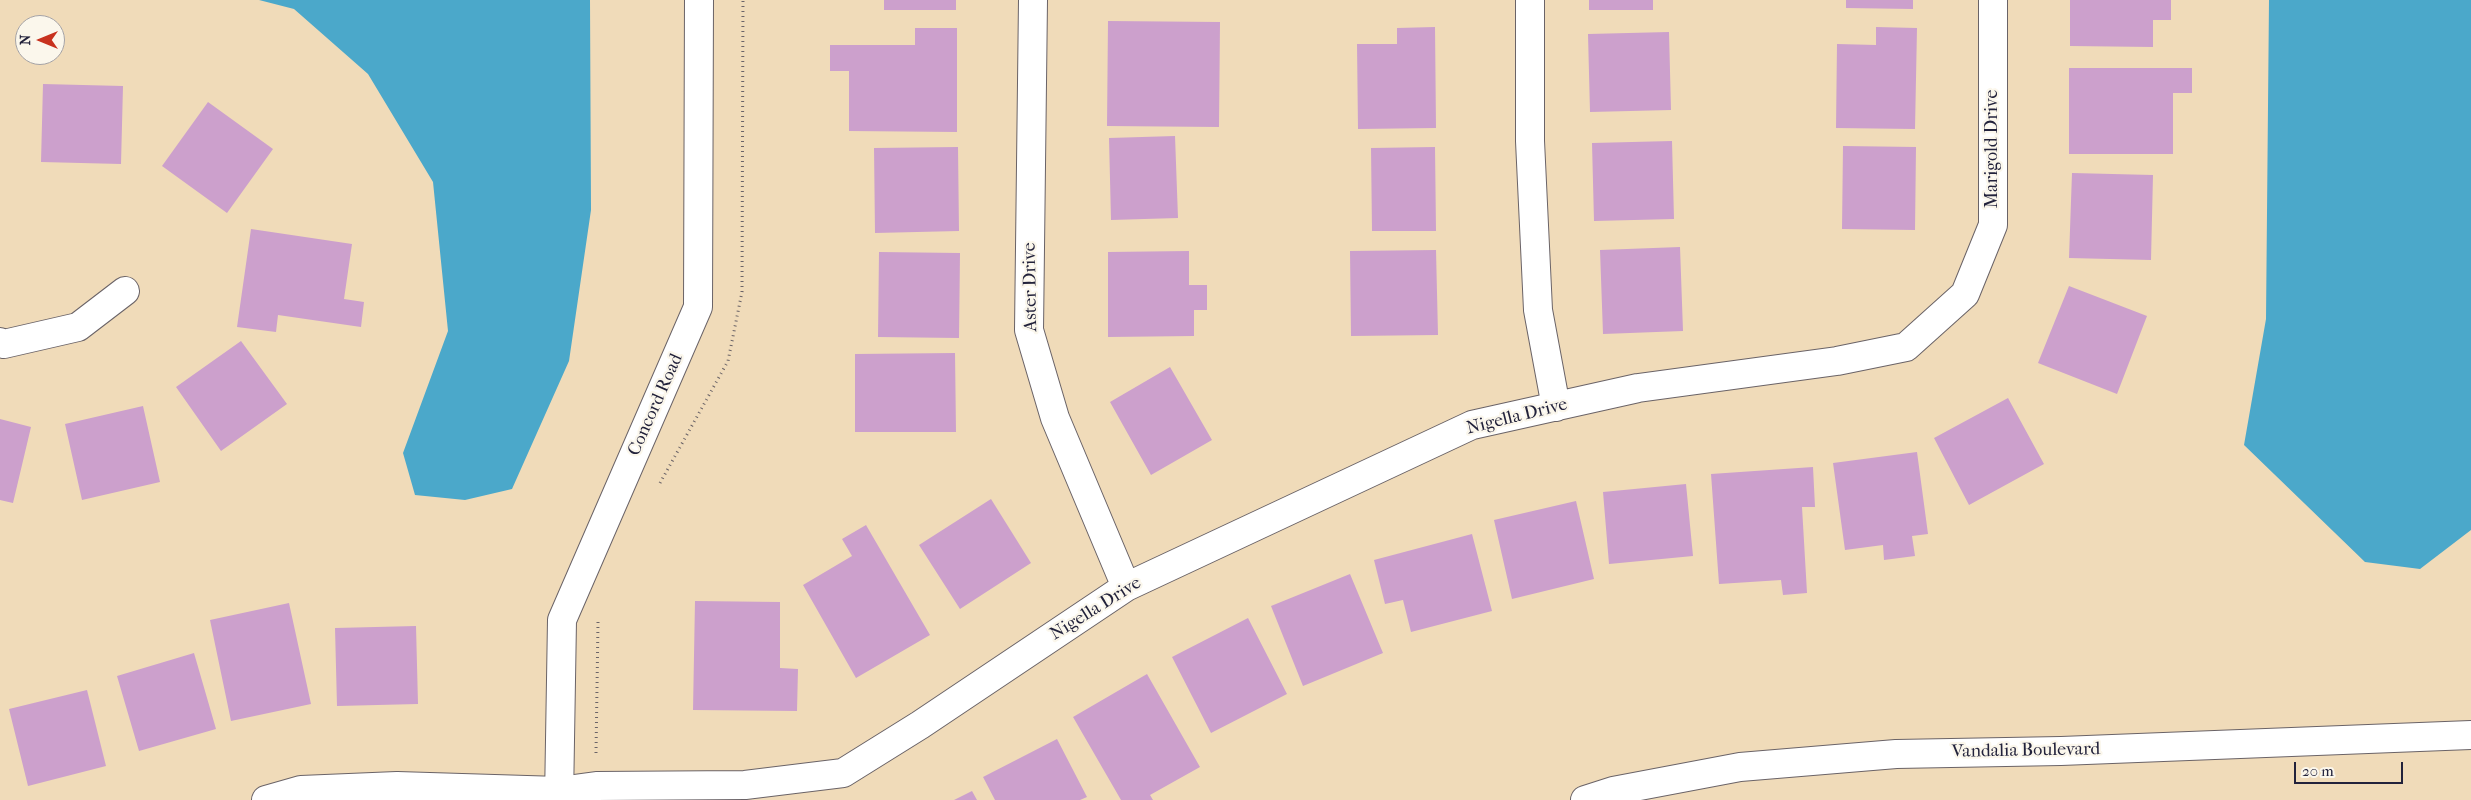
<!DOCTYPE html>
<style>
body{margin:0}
#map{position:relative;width:2471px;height:800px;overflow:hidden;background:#f0dbb9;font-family:"IM FELL French Canon",serif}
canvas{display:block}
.north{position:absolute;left:15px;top:15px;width:50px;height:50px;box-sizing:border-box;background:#fbf7ec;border:1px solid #a4a2a5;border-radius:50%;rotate:270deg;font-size:14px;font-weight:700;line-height:20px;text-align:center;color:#22223b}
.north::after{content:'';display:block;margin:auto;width:18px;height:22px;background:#c8321e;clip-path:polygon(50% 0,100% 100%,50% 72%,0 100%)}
.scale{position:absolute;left:2294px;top:762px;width:109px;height:22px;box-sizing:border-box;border:2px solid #22223b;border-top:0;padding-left:6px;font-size:15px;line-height:18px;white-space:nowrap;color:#22223b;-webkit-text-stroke:4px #fbf7ec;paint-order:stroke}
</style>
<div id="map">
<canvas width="2471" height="800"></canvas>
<div class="north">N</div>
<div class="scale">20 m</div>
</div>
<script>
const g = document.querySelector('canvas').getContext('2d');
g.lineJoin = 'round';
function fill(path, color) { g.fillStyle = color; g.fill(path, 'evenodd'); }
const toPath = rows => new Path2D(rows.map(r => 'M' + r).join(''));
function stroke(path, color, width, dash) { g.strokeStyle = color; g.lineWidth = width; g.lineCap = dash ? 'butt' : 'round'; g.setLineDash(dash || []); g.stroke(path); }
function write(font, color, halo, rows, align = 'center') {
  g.font = font + ' "IM FELL French Canon",serif'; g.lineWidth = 4.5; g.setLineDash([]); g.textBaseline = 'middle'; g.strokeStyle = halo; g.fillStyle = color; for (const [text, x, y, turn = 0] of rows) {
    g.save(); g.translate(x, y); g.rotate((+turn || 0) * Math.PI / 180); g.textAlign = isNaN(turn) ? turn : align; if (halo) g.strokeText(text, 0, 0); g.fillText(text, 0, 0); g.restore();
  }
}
const water = toPath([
 [259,0,590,0,591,210,569,361,512,489,465,500,415,495,403,453,448,331,433,182,368,74,294,9],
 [2269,0,2471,0,2471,530,2420,569,2365,562,2244,445,2266,319]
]);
const building = toPath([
 [884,0,956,0,956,10,884,10],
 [1589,0,1653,0,1653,10,1589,10],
 [1846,0,1913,0,1913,9,1846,8],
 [2070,0,2171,0,2171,20,2153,20,2153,47,2070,46],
 [1108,21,1220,22,1219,127,1107,126],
 [1435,27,1436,128,1358,129,1357,44,1397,44,1397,28],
 [1876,27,1917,28,1915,129,1836,128,1837,44,1876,45],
 [915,28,957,28,957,132,849,131,849,71,830,71,830,45,915,45],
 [1669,32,1671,110,1590,112,1588,34],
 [2069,68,2192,68,2192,93,2173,93,2173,154,2069,154],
 [43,84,123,86,121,164,41,162],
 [208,102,273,149,227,213,162,166],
 [1175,136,1178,218,1111,220,1109,138],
 [1672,141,1674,219,1594,221,1592,143],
 [1843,146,1916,147,1915,230,1842,229],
 [958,147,959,231,875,233,874,148],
 [1435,147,1436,231,1372,231,1371,148],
 [2072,173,2153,175,2151,260,2069,258],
 [251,229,352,244,344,299,364,302,361,327,278,315,276,332,237,327],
 [1680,247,1683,331,1603,334,1600,250],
 [1436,250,1438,335,1351,336,1350,251],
 [1189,251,1189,285,1207,285,1207,310,1194,310,1194,336,1108,337,1108,252],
 [879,252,960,253,959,338,878,337],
 [2069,286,2147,316,2117,394,2038,363],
 [241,341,287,404,221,451,176,387],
 [955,353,956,432,855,432,855,354],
 [1170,367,1212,440,1151,475,1110,402],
 [2008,398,2044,464,1969,505,1934,438],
 [143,406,160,482,82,500,65,424],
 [0,419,31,427,13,503,0,500],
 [1917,452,1928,534,1912,536,1915,556,1884,560,1883,545,1845,550,1833,463],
 [1813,467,1815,507,1802,507,1807,593,1783,595,1781,580,1719,584,1711,474],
 [1686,484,1693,556,1609,564,1603,492],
 [991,499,1031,563,960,609,919,545],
 [1576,501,1594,579,1512,599,1494,520],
 [866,525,930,635,856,678,803,585,852,556,842,539],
 [1472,534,1492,611,1411,632,1403,600,1385,604,1374,560],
 [1350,574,1383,653,1303,686,1271,606],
 [695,601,780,602,780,668,798,669,797,711,693,710],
 [289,603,311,704,231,721,210,620],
 [1248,618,1287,694,1211,733,1172,657],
 [416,626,418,704,337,706,335,628],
 [194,653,216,729,139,751,117,676],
 [1147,674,1200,767,1150,795,1153,800,1121,800,1073,717],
 [87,690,106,766,28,786,9,709],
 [1057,739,1087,797,1080,800,995,800,983,777],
 [972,791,977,800,954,800]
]);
const path = toPath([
 [660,483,728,361,742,292,743,0],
 [596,753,598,622]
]);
const minor = toPath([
 [1033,0,1029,330,1055,418,1126,587],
 [1530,0,1530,141,1538,310,1556,407],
 [0,342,4,344,78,327,125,291],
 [266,800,301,790,397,786,559,791,596,786,745,785,843,773,920,725,1126,587,1472,425,1638,388,1837,361,1906,347,1965,294,1993,225,1993,0]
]);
const tertiary = toPath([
 [559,800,562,620,698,307,699,0],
 [1585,800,1613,791,1740,767,1896,754,2061,751,2471,735]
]);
const streetNames = [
 ["Marigold Drive",1993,149,-90],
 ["Aster Drive",1031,287,-91],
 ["Concord Road",656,405,-66],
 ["Nigella Drive",1517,417,-14],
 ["Nigella Drive",1096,609,-32],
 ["Vandalia Boulevard",2026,751,-1]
];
fill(water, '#4ba8ca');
fill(building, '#cca0cc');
stroke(minor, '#6a6367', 30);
stroke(tertiary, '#6a6367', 30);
stroke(path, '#6a6367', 3, [1, 4]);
stroke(minor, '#fff', 28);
stroke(tertiary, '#fff', 28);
write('18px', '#22223b', '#fbf7ec', streetNames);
</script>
